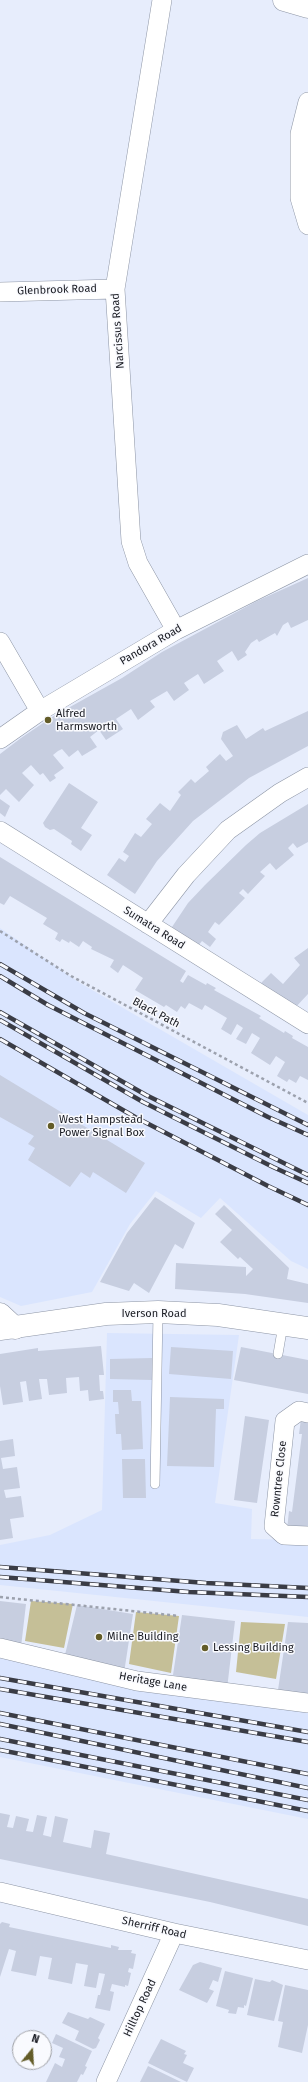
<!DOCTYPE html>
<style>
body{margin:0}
#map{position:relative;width:308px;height:2082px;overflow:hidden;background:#e7edfc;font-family:"Fira Sans",sans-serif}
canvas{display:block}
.north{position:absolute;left:12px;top:2030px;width:40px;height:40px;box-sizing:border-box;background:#f9fafe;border:1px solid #9fa1a6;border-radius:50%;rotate:18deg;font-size:11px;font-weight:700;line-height:16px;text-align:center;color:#191b22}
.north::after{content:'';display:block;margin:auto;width:14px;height:18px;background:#635c28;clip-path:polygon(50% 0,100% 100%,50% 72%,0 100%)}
</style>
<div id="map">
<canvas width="308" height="2082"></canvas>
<div class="north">N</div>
</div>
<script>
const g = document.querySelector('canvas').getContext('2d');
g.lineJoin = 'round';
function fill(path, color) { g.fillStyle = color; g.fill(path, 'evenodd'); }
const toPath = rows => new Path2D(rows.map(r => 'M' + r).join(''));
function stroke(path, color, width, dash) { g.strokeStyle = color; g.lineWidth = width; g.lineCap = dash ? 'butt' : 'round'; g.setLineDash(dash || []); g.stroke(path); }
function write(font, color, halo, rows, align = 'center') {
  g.font = font + ' "Fira Sans",sans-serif'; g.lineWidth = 3; g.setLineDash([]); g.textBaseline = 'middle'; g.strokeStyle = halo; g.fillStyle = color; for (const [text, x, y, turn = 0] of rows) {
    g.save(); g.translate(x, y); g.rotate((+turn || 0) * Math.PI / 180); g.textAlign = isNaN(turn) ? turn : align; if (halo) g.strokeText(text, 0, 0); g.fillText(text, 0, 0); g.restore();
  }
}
const built = toPath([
 [0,928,80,983,308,1115,308,1269,291,1261,220,1198,201,1218,156,1191,130,1224,92,1292,21,1306,0,1297],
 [107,1333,239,1335,215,1503,252,1509,251,1539,308,1540,308,1617,0,1585,0,1545,50,1535,102,1510],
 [0,1658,178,1696,308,1712,308,1819,0,1757]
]);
const green = toPath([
 [31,1601,73,1604,64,1648,25,1641],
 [136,1612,179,1616,171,1673,129,1664],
 [241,1622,285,1624,276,1679,236,1672]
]);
const building = toPath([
 [308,578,308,620,291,628,288,622,283,625,277,636,275,633,259,642,257,639,251,643,245,652,247,655,238,661,232,651,217,661,224,671,204,684,198,674,184,683,189,690,174,701,167,691,150,701,155,707,138,720,131,709,116,719,123,729,106,740,99,730,90,737,97,747,82,756,78,750,69,757,62,749,58,751,53,755,64,768,54,775,56,778,50,782,43,773,40,775,31,765,22,773,34,785,19,802,6,789,0,795,0,754,21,738,52,717,122,678,162,652,257,601],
 [308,711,308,746,249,778,193,821,157,861,135,894,107,875,119,858,125,862,129,856,123,852,135,833,141,837,152,824,146,819,160,803,170,811,181,795,178,792,191,779,195,783,209,771,206,767,220,754,226,761,233,756,221,739,223,732,237,725,246,739,263,728,265,731],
 [69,783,98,802,81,828,92,835,81,851,71,844,72,841,54,829,50,830,45,827,43,823],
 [0,799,10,806,5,817,0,813],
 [308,804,308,842,297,848,293,843,288,848,294,855,276,870,270,863,260,872,265,876,248,894,243,889,239,893,245,898,219,925,215,922,208,932,216,939,210,947,202,941,198,946,172,927,188,903,205,885,246,845,260,833],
 [0,857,186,971,180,981,183,983,188,975,206,985,207,983,216,988,214,990,261,1016,259,1018,284,1033,285,1031,293,1036,292,1038,308,1047,308,1080,300,1076,296,1083,289,1079,287,1082,277,1076,285,1062,276,1056,270,1065,251,1053,260,1038,252,1033,246,1044,236,1039,243,1028,237,1024,231,1035,221,1029,227,1018,205,1005,202,1010,189,1003,185,1009,181,1006,177,1012,166,1005,164,1007,135,990,143,978,123,965,118,973,110,967,114,960,91,949,92,947,83,941,79,947,70,941,69,943,62,939,60,942,55,939,58,933,43,924,47,918,10,896,4,905,0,903],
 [308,948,308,994,294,1009,273,995,261,983,271,973,283,984,300,965,294,958],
 [0,1075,145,1163,126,1193,93,1172,90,1178,81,1172,70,1187,28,1160,35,1148,28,1144,34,1136,0,1117],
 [155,1197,195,1223,183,1249,175,1244,149,1293,134,1283,129,1291,100,1282,127,1233],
 [224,1205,289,1268,287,1279,308,1284,308,1303,245,1294,175,1289,176,1263,246,1267,246,1276,253,1269,240,1257,238,1259,220,1242,232,1230,215,1214],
 [101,1346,104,1375,99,1375,100,1391,103,1391,104,1399,89,1401,88,1390,80,1391,79,1377,66,1378,67,1393,49,1395,47,1379,39,1379,42,1399,29,1401,26,1381,20,1382,23,1402,3,1405,0,1386,0,1354,38,1348,38,1351],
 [171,1347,233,1351,231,1379,169,1374],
 [241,1347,308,1360,308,1394,234,1380],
 [152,1358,152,1380,110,1379,110,1359],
 [113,1390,131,1390,132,1401,141,1401,143,1449,122,1450,121,1434,116,1434,115,1414,119,1414,118,1402,113,1402],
 [170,1397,224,1399,224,1409,216,1409,214,1467,167,1466],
 [245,1416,269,1420,257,1503,234,1500],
 [301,1419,308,1420,308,1533,287,1530,289,1511,292,1512,302,1434,299,1434],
 [13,1439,15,1456,1,1458,3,1469,17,1467,20,1488,4,1490,6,1498,21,1496,24,1517,10,1519,13,1538,0,1540,0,1441],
 [122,1459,145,1459,146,1498,123,1498],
 [0,1601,26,1604,21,1647,0,1643],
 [77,1605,133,1614,124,1673,64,1659],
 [182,1615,235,1621,227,1689,173,1675],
 [288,1622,308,1623,308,1695,278,1690],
 [0,1813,10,1815,7,1827,13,1828,16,1816,29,1819,26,1831,33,1832,37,1815,47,1817,43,1835,51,1837,55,1816,68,1819,63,1842,91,1848,94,1830,110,1833,106,1854,308,1899,308,1926,210,1902,0,1859],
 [2,1922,10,1924,9,1927,111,1948,111,1945,119,1947,118,1950,132,1950,131,1953,136,1954,133,1969,129,1968,128,1972,131,1973,128,1986,125,1985,125,1987,112,1984,110,1991,114,1992,110,2011,95,2008,98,1995,100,1995,105,1974,99,1973,96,1988,84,1986,88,1965,76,1963,72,1984,48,1979,52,1958,40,1956,36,1976,11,1971,16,1951,9,1949,0,1977,0,1924],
 [200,1962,222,1968,218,1982,213,1980,209,1989,214,1991,207,2003,179,1990,193,1965],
 [225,1971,253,1978,246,2006,244,2005,244,2008,238,2007,236,2014,228,2013,229,2010,216,2006],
 [255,1979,270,1982,272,1980,283,1985,274,2021,247,2015],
 [285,1985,308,1990,308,2025,302,2053,278,2047,283,2022,278,2021],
 [68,2012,88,2019,90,2017,105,2024,98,2038,100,2040,96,2048,93,2049,75,2040,79,2031,62,2023],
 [56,2034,92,2051,85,2066,87,2067,83,2075,81,2074,77,2082,46,2082,55,2063,62,2067,65,2059,59,2057,63,2048,52,2043],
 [161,2039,186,2051,184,2054,187,2055,183,2063,194,2068,187,2082,148,2063],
 [148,2066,181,2082,140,2082]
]);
const path = toPath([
 [0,931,71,976,308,1103],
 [0,1597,179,1616]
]);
const service = toPath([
 [278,1354,283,1325],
 [155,1484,158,1312]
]);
const minor = toPath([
 [162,0,115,289,131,541,138,563,176,630],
 [308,102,300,134,300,198,308,225],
 [0,292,115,289],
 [0,642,40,711],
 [0,739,40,711,176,630,308,564],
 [0,831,308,1024],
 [148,924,186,875,228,830,280,793,308,777],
 [308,1413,299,1411,285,1421,274,1526,284,1535,308,1536],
 [0,1648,137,1681,308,1703],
 [0,1892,174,1933,308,1960],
 [106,2082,174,1933]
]);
const tertiary = toPath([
 [284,0,308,7],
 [0,1314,15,1328]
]);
const secondary = toPath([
 [0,1329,106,1314,158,1312,218,1315,308,1328]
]);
const rail = toPath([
 [0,964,84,1013,308,1125],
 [0,976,48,1005,268,1117,308,1135],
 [0,1012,146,1095,308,1175],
 [0,1020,143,1102,273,1167,308,1183],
 [0,1039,135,1117,268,1186,308,1205],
 [0,1567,206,1583,308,1588],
 [0,1577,189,1592,308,1597],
 [0,1678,308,1732],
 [0,1689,308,1742],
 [0,1713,308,1774],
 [0,1724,308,1788],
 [0,1739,308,1800],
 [0,1750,308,1811]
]);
const markers = [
 [48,720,4,"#635c28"],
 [51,1126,4,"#635c28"],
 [99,1637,4,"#635c28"],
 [205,1648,4,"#635c28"]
];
const streetNames = [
 ["Glenbrook Road",57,290,-2],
 ["Narcissus Road",118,331,-94],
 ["Pandora Road",151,645,-30],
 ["Sumatra Road",154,928,32],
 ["Black Path",156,1013,28],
 ["Iverson Road",154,1314],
 ["Rowntree Close",279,1479,-84],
 ["Heritage Lane",153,1682,10],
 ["Sherriff Road",154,1928,13],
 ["Hilltop Road",140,2008,-65]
];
const poiNames = [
 ["Alfred",56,714],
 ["Harmsworth",56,727],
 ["West Hampstead",59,1120],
 ["Power Signal Box",59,1133],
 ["Milne Building",107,1637],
 ["Lessing Building",213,1648]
];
fill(built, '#dae5fe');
fill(green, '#c5bf97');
fill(building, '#c7cee0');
stroke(service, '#8d95a5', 10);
stroke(minor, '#8d95a5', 20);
stroke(tertiary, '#8d95a5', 23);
stroke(secondary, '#8d95a5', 23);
stroke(path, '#9ca1ad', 2.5, [3, 3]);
stroke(service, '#fff', 9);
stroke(minor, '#fff', 19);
stroke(tertiary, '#fff', 22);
stroke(secondary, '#fff', 22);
stroke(rail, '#3a3c45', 4.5);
stroke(rail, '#f9fafe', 3, [9]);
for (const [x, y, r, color] of markers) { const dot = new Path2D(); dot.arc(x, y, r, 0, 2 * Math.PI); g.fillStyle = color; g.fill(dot); stroke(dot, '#f9fafe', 1.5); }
write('11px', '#191b22', '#f9fafe', streetNames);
write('11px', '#191b22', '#f9fafe', poiNames, 'left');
</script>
